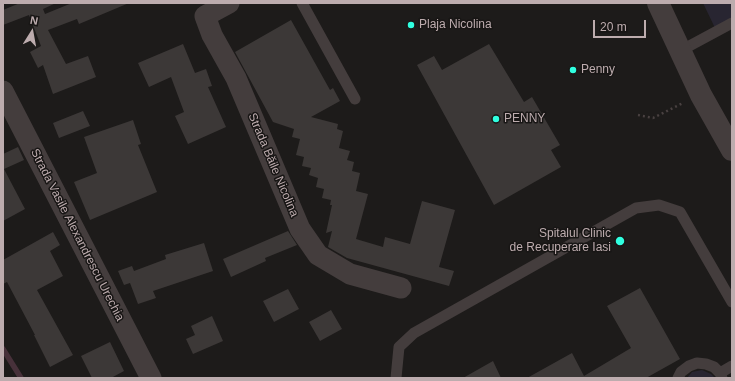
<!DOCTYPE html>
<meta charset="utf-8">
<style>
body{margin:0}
#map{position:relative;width:735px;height:381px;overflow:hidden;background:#1d1b1a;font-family:Helvetica,sans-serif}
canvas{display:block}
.frame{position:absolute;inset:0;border:4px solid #bdacae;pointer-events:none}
.north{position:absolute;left:12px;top:12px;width:40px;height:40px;-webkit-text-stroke:3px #181615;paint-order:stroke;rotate:11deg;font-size:11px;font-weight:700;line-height:16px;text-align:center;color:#bdacae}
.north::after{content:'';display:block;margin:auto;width:14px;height:18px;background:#bdacae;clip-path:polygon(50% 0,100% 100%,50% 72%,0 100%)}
.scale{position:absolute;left:593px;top:20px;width:53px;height:18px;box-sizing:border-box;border:2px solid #bdacae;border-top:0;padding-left:5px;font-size:12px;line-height:14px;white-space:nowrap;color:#bdacae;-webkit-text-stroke:3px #181615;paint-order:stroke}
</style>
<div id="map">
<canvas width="735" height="381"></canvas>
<div class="frame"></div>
<div class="north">N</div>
<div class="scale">20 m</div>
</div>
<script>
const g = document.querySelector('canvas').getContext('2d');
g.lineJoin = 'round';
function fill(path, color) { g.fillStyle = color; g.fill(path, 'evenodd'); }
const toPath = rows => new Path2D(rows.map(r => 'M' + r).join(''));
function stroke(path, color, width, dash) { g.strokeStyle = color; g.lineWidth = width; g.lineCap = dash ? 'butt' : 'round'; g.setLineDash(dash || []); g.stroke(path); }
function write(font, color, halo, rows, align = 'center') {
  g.font = font + ' Helvetica,sans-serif'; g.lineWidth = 3; g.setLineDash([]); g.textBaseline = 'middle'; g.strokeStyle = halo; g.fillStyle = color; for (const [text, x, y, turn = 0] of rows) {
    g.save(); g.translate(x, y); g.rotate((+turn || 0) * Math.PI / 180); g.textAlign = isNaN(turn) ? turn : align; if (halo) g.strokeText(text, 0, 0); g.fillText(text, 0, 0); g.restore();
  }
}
const green = toPath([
 [703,3,732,3,732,19,715,28],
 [702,370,711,374,715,378,687,378,692,372]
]);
const stream = toPath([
 [3,349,21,378]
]);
const building = toPath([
 [20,3,56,3,43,9,45,14,72,3,129,3,79,24,77,19,48,30,66,64,88,56,96,77,53,94,43,65,38,68,30,52,41,46,29,15,3,25,3,10],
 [291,20,330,90,333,88,340,101,311,117,338,124,337,129,343,131,339,148,350,151,347,160,354,162,352,171,360,173,356,191,368,194,356,239,383,247,385,237,410,244,422,201,455,210,439,267,454,271,449,286,347,258,328,247,332,231,326,233,332,205,330,205,331,200,322,198,324,189,316,187,318,178,309,175,311,168,302,166,304,157,296,155,300,139,292,137,294,129,273,122,235,52],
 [183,44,195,73,206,69,212,86,208,87,226,127,188,144,175,116,184,112,171,77,149,87,138,63],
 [489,44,524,102,532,97,560,145,551,150,561,167,494,205,417,65,434,56,442,70],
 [83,111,90,126,59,138,53,123],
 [133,120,141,144,138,145,157,192,90,220,74,182,97,173,84,137],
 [18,147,24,160,4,169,25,209,3,221,3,154],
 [288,231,297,245,265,258,266,261,231,277,223,259],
 [53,232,60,245,50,251,63,276,37,290,73,355,50,367,34,335,35,335,7,282,3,284,3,260],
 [204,243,213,271,153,291,156,298,138,304,130,283,124,285,118,271,132,266,134,271,166,259,165,255],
 [640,288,680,359,646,378,527,378,572,353,584,376,631,348,607,306],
 [288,289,299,309,274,322,263,301],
 [331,310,342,329,320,341,309,322],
 [212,316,223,341,193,354,186,339,195,335,191,326],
 [110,342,124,371,111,378,92,378,81,356],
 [493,361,501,378,463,378]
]);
const path = toPath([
 [638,115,653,118,683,103]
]);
const service = toPath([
 [302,3,355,99],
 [680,51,732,23],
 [720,373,732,366],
 [396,378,399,347,414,333,636,208,659,205,680,212,732,302],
 [678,378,681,372,689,366,697,363,706,364,714,367,720,373,722,378]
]);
const minor = toPath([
 [229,3,205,16,212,35,236,78,300,229,318,255,350,274,401,288],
 [3,91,151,378]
]);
const tertiary = toPath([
 [658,3,701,95,732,150]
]);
const markers = [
 [411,25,4,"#30ffe0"],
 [573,70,4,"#30ffe0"],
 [496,119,4,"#30ffe0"],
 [620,241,5,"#30ffe0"]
];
const poiNames = [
 ["Plaja Nicolina",419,25],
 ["Penny",581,70],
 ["PENNY",504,119],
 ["Spitalul Clinic",611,234,"right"],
 ["de Recuperare Iasi",611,248,"right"]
];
const streetNames = [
 ["Strada Băile Nicolina",273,165,67],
 ["Strada Vasile Alexandrescu Urechia",77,235,63]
];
fill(green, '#282531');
stroke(stream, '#47313a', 5.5);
fill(building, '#3c3837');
stroke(path, '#494141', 2.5, [2, 3]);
stroke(service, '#443d3d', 11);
stroke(minor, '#443d3d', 21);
stroke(tertiary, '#443d3d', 22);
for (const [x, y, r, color] of markers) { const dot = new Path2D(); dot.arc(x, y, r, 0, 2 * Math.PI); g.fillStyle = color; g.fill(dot); stroke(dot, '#181615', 1.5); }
write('12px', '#bdacae', '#181615', poiNames, 'left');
write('12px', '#bdacae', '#181615', streetNames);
</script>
